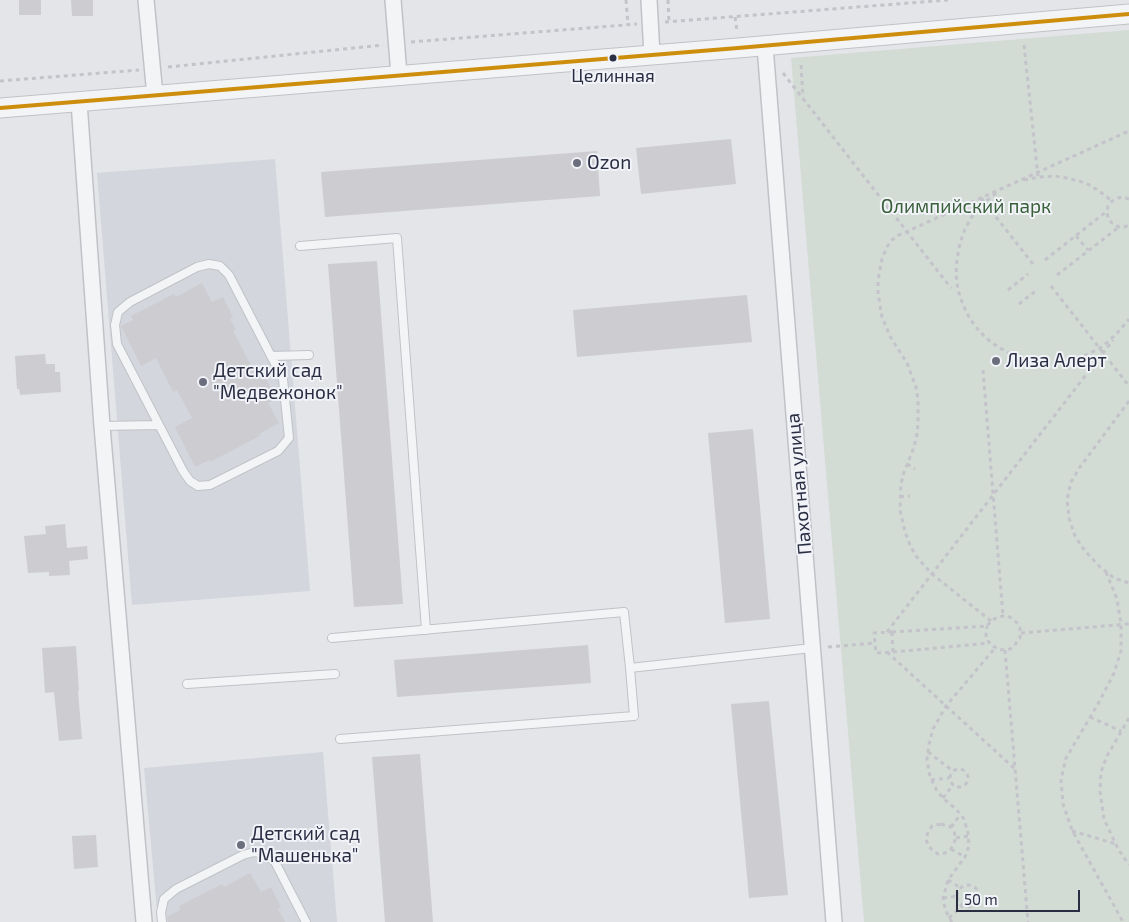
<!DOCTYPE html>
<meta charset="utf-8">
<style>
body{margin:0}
#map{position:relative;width:1129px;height:922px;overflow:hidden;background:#e4e5e9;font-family:"Exo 2",sans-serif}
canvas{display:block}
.scale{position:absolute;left:956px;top:890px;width:124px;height:22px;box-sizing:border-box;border:2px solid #2a2e43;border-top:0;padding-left:6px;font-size:15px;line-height:18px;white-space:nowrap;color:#2a2e43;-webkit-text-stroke:4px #f2f3f8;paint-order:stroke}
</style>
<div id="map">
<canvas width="1129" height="922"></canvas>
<div class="scale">50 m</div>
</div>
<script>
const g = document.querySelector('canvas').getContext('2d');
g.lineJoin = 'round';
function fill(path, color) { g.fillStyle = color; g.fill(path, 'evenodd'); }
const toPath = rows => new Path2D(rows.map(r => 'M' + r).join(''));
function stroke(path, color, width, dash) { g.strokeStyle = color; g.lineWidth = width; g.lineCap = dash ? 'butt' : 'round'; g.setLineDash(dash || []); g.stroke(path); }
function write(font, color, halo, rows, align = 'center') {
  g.font = font + ' "Exo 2",sans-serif'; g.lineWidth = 4; g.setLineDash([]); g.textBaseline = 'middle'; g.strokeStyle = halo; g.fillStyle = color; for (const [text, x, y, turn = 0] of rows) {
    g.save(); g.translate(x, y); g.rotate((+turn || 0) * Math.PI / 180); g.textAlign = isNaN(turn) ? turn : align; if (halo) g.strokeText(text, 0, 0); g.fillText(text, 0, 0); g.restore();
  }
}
const built = toPath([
 [275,159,310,591,132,605,97,173],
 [323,752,337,922,158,922,144,768]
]);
const green = toPath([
 [1129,30,1129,922,864,922,791,58]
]);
const building = toPath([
 [19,0,41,0,41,15,19,15],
 [71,0,93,0,93,16,72,16],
 [731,139,736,184,641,194,636,148],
 [597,151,600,196,325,217,321,172],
 [377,261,403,604,354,607,328,264],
 [202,283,212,302,223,297,233,317,230,319,236,330,233,331,257,377,260,375,262,380,266,379,277,399,268,403,279,423,259,434,260,436,254,439,210,462,209,460,195,467,175,427,192,418,177,390,173,392,156,358,141,366,121,326,133,320,131,316,174,294,176,297],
 [747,295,752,342,577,357,573,310],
 [45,354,46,364,55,364,55,372,60,372,61,392,20,395,19,389,17,389,15,356],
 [753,429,770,619,725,623,708,433],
 [65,524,67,548,87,546,88,559,69,561,70,575,49,576,49,572,28,573,24,536,46,534,45,526],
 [588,645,591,683,397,697,394,660],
 [76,646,79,691,78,691,82,739,59,741,54,692,45,693,42,648],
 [769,701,788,895,749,898,731,704],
 [420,754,433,922,385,922,372,757],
 [96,835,98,867,74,869,72,836],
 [250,873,261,892,271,887,281,907,278,909,285,922,168,922,167,917,180,910,179,906,222,884,224,887]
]);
const path = toPath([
 [626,0,628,25],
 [668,0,669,22],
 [735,17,737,31],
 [665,22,948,0],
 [411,42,637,24],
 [1024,45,1038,177],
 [801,65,803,97],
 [168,67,383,45],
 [783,73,951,288],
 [0,81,139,70],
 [1024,180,1039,177,1055,176,1071,179,1086,183,1099,191,1112,201],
 [996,193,985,202,973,215,965,229,960,243,957,259,956,274,958,290,963,305,970,319,980,332,992,343,1005,351,1019,358,1035,362,1051,363,1066,361,1082,357,1100,348,1109,341,1120,330,1129,319],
 [981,198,1033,264],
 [1129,199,1123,197,1118,198,1112,201,1108,206,1107,212,1108,218,1112,223,1119,227,1124,227,1129,225],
 [1076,236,1088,250],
 [1045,260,1107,211],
 [1057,275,1119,227],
 [1051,286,1129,386],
 [1008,290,1028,274],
 [1019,304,1038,289],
 [983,370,1003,616],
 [1129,401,1080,467,1071,482,1067,500,1069,518,1075,536,1085,551,1100,567,1114,578,1129,583],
 [907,464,915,469],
 [900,497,910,496],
 [1106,572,1117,599,1121,624,1121,651,1114,673,1098,704,1066,758,1061,780,1063,804,1072,830,1123,922],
 [991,621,932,574,923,564,916,556,910,545,905,532,900,510,901,484,904,472,914,447,917,434,918,424,918,400,916,387,907,363,891,338,882,317,878,293,878,280,882,259,887,247,892,240,899,235,1129,131],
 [887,632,1113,340],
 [892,632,987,626,991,621,996,618,1003,616,1008,616,1013,619,1017,623,1020,628,1020,638,1014,646,1010,649,1000,650,991,645,988,641,986,636,987,626],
 [892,632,893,652,876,653,874,633,892,632],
 [1021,633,1129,624],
 [828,647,875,643],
 [1005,650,1028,922],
 [887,652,1015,769],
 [893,652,989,643],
 [1090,717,1121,731],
 [1129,718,1107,756,1101,772,1100,791,1104,819,1118,849,1129,865],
 [928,752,953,771],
 '950 778a9 9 0 1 1 18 0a9 9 0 1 1-18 0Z',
 [931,780,949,778],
 [943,798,953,785],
 [941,824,951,827,954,832,956,838,951,849,945,853,938,854,932,850,928,845,926,839,928,832,932,826,941,824],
 [951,827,960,815],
 [1072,831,1116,844],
 [956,838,968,836],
 [951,849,965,857],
 [948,880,961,888],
 '957 896a11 11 0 1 1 22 0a11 11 0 1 1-22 0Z',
 [943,898,958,896],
 [949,918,963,905],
 [952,922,949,918,945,908,943,898,948,880,965,857,969,846,968,833,964,819,956,809,945,800,937,791,930,777,927,760,929,744,933,729,946,706,995,648]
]);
const service = toPath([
 [300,246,397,238,426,630],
 [209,264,220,266,229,275,283,379,289,438,278,451,210,485,198,486,190,481,183,471,117,344,115,325,118,312,130,302,197,267,209,264],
 [271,356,309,355],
 [102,426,159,425],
 [332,638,624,612,630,668],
 [187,684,335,674],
 [340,739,634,716,630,668,812,648],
 [162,922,161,912,164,899,176,889,243,855,254,852,266,854,275,862,306,922]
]);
const minor = toPath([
 [146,0,155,96],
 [393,0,399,75],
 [649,0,652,55],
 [765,46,834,922],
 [79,102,102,426,144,922]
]);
const tertiary = toPath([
 [0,108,738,48,1129,14]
]);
const bus1 = toPath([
 [0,108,738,48,1129,14]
]);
const markers = [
 [613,58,4.5,"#2a2e43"],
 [577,163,5,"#6b6e7d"],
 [996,361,5,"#6b6e7d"],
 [203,382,5,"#6b6e7d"],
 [241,845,5,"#6b6e7d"]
];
const busNames = [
 ["Целинная",613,76]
];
const poiNames = [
 ["Ozon",587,163],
 ["Лиза Алерт",1006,361],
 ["Детский сад",213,371],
 ["\"Медвежонок\"",213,393],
 ["Детский сад",251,834],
 ["\"Машенька\"",251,856]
];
const parkNames = [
 ["Олимпийский парк",966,207]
];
const streetNames = [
 ["Пахотная улица",799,484,-95]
];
fill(built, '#d4d6de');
fill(green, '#d2dcd5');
fill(building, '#ccccd1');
stroke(service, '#c1c2c7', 10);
stroke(minor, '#c1c2c7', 18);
stroke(tertiary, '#c1c2c7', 21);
stroke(path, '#c3c3c9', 3, [4, 4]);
stroke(service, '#f3f4f6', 8);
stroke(minor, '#f3f4f6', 15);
stroke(tertiary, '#f3f4f6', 19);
stroke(bus1, '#ce8e0d', 4);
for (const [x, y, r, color] of markers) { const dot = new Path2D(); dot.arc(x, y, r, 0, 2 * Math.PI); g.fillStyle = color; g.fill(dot); stroke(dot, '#f2f3f8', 2); }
write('18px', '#2a2e43', '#f2f3f8', busNames);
write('19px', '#2a2e43', '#f2f3f8', poiNames, 'left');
write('19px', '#375f38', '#f2f3f8', parkNames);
write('19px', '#2a2e43', '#f2f3f8', streetNames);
</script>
